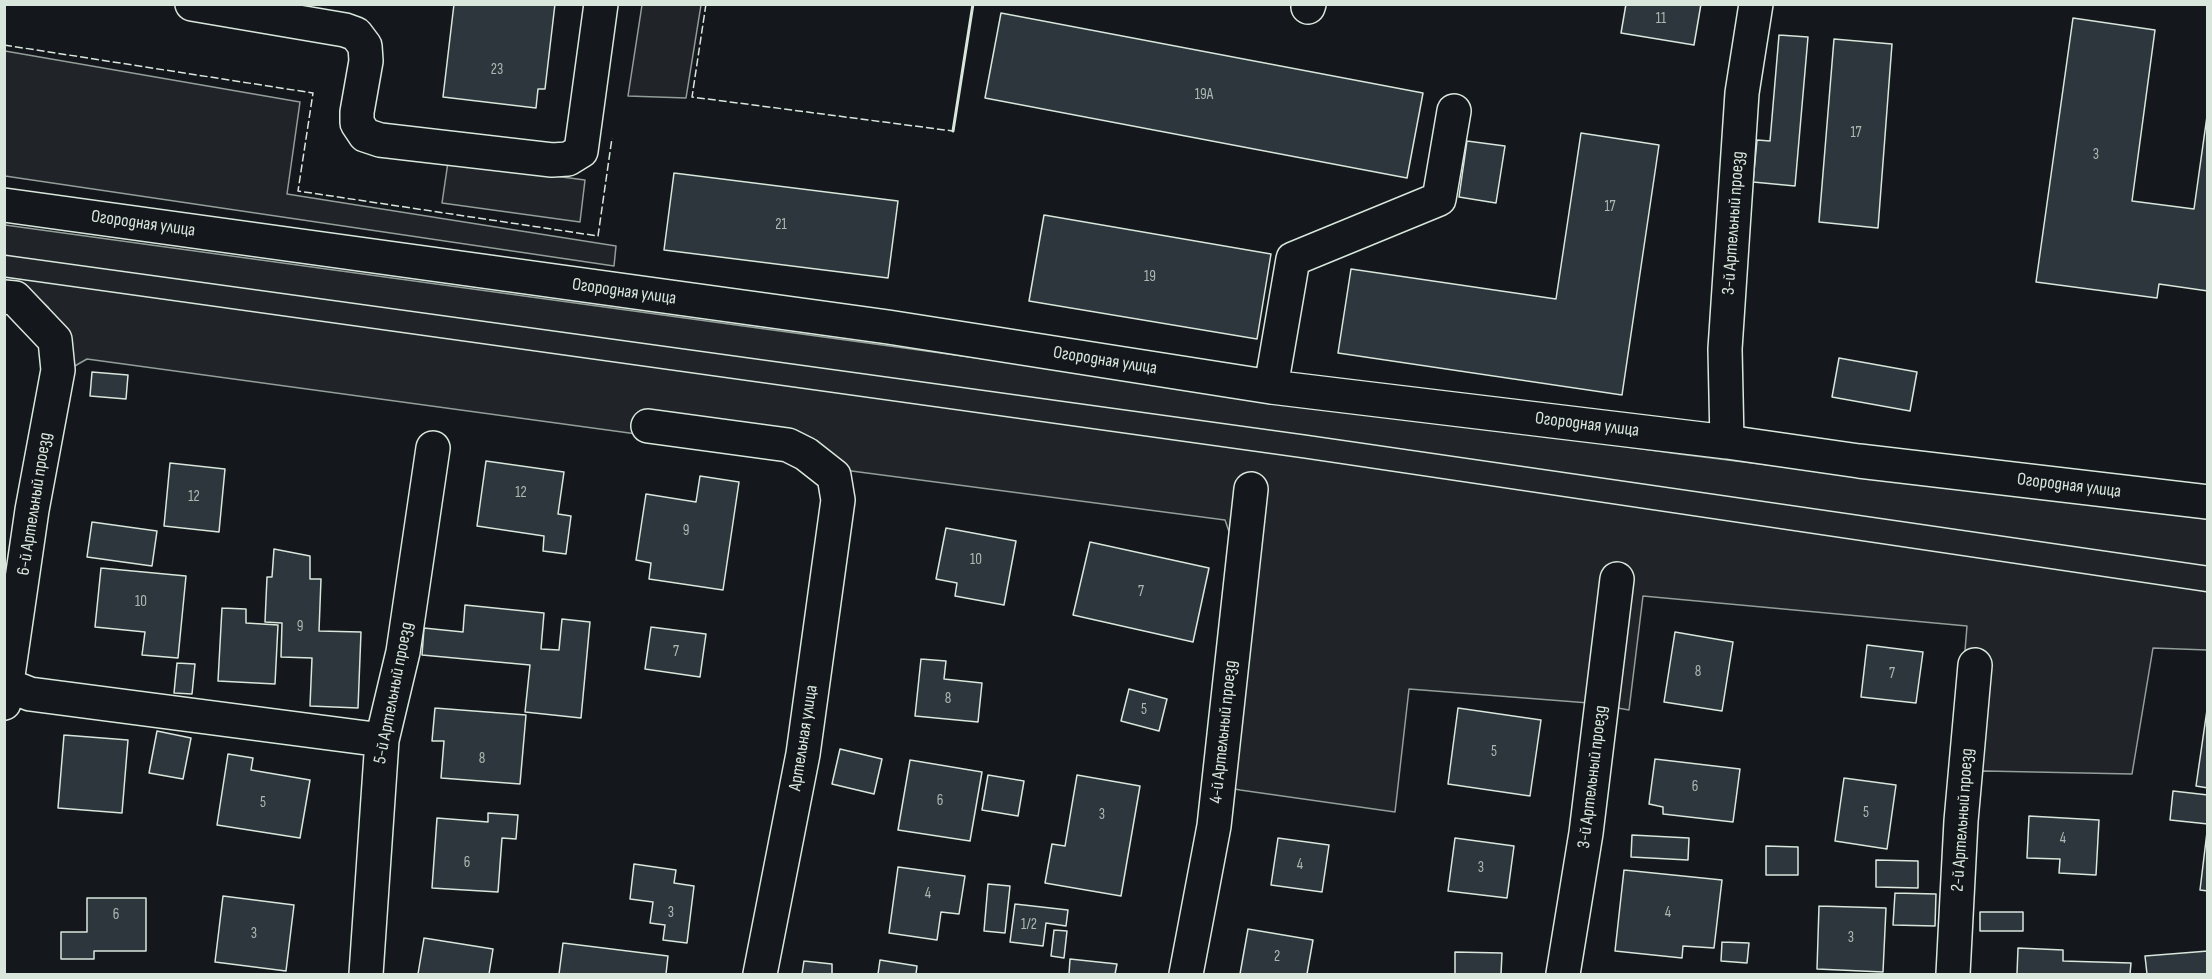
<!DOCTYPE html>
<meta charset="utf-8">
<style>
body{margin:0}
#map{position:relative;width:2212px;height:979px;overflow:hidden;background:#14181c;font-family:"Sofia Sans Condensed",sans-serif}
canvas{display:block}
.frame{position:absolute;inset:0;border:6px solid #d8e6dc;pointer-events:none}
</style>
<div id="map">
<canvas width="2212" height="979"></canvas>
<div class="frame"></div>
</div>
<script>
const g = document.querySelector('canvas').getContext('2d');
g.lineJoin = 'round';
function fill(path, color) { g.fillStyle = color; g.fill(path, 'evenodd'); }
const toPath = rows => new Path2D(rows.map(r => 'M' + r).join(''));
function stroke(path, color, width, dash) { g.strokeStyle = color; g.lineWidth = width; g.lineCap = dash ? 'butt' : 'round'; g.setLineDash(dash || []); g.stroke(path); }
function write(font, color, halo, rows, align = 'center') {
  g.font = font + ' "Sofia Sans Condensed",sans-serif'; g.lineWidth = 4.5; g.setLineDash([]); g.textBaseline = 'middle'; g.strokeStyle = halo; g.fillStyle = color; for (const [text, x, y, turn = 0] of rows) {
    g.save(); g.translate(x, y); g.rotate((+turn || 0) * Math.PI / 180); g.textAlign = isNaN(turn) ? turn : align; if (halo) g.strokeText(text, 0, 0); g.fillText(text, 0, 0); g.restore();
  }
}
const green = toPath([
 [642,5,701,5,686,98,628,96,642,5],
 [5,51,300,102,287,194,616,246,614,266,5,176,5,51],
 [448,162,585,180,580,222,442,203,448,162],
 [5,225,1679,454,2207,519,2207,650,2153,648,2132,774,1985,771,1955,773,1967,626,1643,596,1629,710,1589,703,1409,689,1395,812,1240,790,1204,783,1232,540,1225,520,844,470,644,435,87,359,66,371,58,328,48,307,26,287,5,285,5,225]
]);
const building = toPath([
 [555,4,545,89,538,89,536,108,443,97,454,4,555,4],
 [1626,4,1701,4,1694,45,1621,33,1626,4],
 [1001,13,1423,93,1407,178,985,98,1001,13],
 [2073,18,2155,30,2132,201,2194,209,2208,109,2208,291,2159,284,2157,298,2036,282,2073,18],
 [1779,35,1808,37,1795,186,1753,182,1757,140,1770,141,1779,35],
 [1834,39,1892,44,1878,228,1819,222,1834,39],
 [1581,133,1659,145,1622,395,1338,353,1351,269,1556,299,1581,133],
 [1467,141,1505,146,1496,203,1459,197,1467,141],
 [674,173,898,201,888,278,664,250,674,173],
 [1044,215,1271,254,1257,339,1029,301,1044,215],
 [1839,358,1917,372,1910,411,1832,397,1839,358],
 [92,372,128,375,126,399,90,396,92,372],
 [486,461,564,472,558,514,571,516,566,554,543,551,544,536,477,526,486,461],
 [170,463,225,469,219,532,164,526,170,463],
 [700,476,739,482,723,590,649,579,651,563,636,560,646,494,696,502,700,476],
 [92,522,157,531,152,566,87,557,92,522],
 [946,528,1016,541,1004,605,955,596,957,583,936,579,946,528],
 [1090,542,1209,568,1193,642,1073,615,1090,542],
 [274,549,310,556,310,579,321,579,319,631,361,632,358,708,310,706,312,658,281,657,282,623,265,622,267,577,272,577,274,549],
 [101,568,186,576,178,658,142,655,145,632,95,627,101,568],
 [465,605,544,613,541,649,559,650,562,619,590,622,581,718,525,712,530,665,422,655,424,628,463,632,465,605],
 [222,608,246,609,246,623,278,625,275,684,218,681,222,608],
 [651,627,706,634,700,677,645,669,651,627],
 [1675,632,1733,642,1722,711,1664,702,1675,632],
 [1867,645,1923,652,1916,703,1861,697,1867,645],
 [921,659,946,661,944,679,982,683,978,722,915,716,921,659],
 [177,663,195,664,192,694,174,693,177,663],
 [1129,689,1167,699,1159,731,1121,721,1129,689],
 [2208,703,2208,788,2196,786,2208,703],
 [435,708,526,715,520,784,441,778,444,741,432,741,435,708],
 [1458,708,1541,720,1530,796,1448,784,1458,708],
 [157,731,191,738,183,779,149,773,157,731],
 [64,735,128,740,122,813,58,808,64,735],
 [840,749,882,759,874,794,832,784,840,749],
 [228,754,253,758,251,770,310,780,300,838,217,825,228,754],
 [1655,759,1740,769,1733,822,1663,814,1663,807,1649,804,1655,759],
 [910,760,982,772,970,841,898,830,910,760],
 [988,775,1024,781,1018,816,982,810,988,775],
 [1077,775,1140,786,1121,896,1045,883,1052,844,1065,846,1077,775],
 [1844,778,1896,785,1887,849,1835,841,1844,778],
 [2173,791,2208,795,2208,824,2170,820,2173,791],
 [488,813,518,815,516,839,502,838,498,892,432,888,437,818,488,822,488,813],
 [2029,816,2099,820,2096,875,2059,873,2060,859,2027,858,2029,816],
 [2207,832,2208,832,2208,891,2200,890,2207,832],
 [1632,835,1689,838,1688,860,1631,857,1632,835],
 [1278,838,1329,845,1322,892,1271,885,1278,838],
 [1455,838,1514,846,1507,898,1448,891,1455,838],
 [1766,846,1798,847,1798,875,1766,875,1766,846],
 [1876,860,1918,861,1918,888,1876,887,1876,860],
 [634,864,676,870,674,883,694,886,687,943,663,940,665,925,650,923,653,902,630,899,634,864],
 [898,867,965,876,959,914,941,912,937,940,889,933,898,867],
 [1624,870,1722,880,1714,948,1683,946,1682,958,1615,951,1624,870],
 [988,884,1010,886,1005,933,984,931,988,884],
 [1895,893,1936,894,1935,926,1893,925,1895,893],
 [223,896,294,905,286,971,215,962,223,896],
 [87,898,146,898,146,951,94,951,94,959,61,959,61,932,87,932,87,898],
 [1015,904,1068,910,1066,926,1046,923,1043,946,1010,942,1015,904],
 [1819,906,1886,908,1883,972,1817,969,1819,906],
 [1980,912,2023,912,2023,931,1980,931,1980,912],
 [1248,929,1313,940,1307,974,1240,974,1248,929],
 [1054,930,1067,931,1064,958,1051,956,1054,930],
 [424,938,493,949,489,974,418,974,424,938],
 [1722,942,1749,943,1747,963,1721,961,1722,942],
 [563,943,668,956,666,974,559,974,563,943],
 [2018,948,2063,950,2063,961,2131,963,2130,974,2017,974,2018,948],
 [2208,951,2208,974,2147,974,2145,956,2208,951],
 [1455,952,1502,953,1501,974,1455,974,1455,952],
 [1070,959,1117,964,1115,974,1069,974,1070,959],
 [880,960,917,966,916,974,878,974,880,960],
 [804,961,832,964,832,974,802,974,804,961]
]);
const minor = toPath([
 [192,4,345,30,356,34,365,46,366,61,357,112,357,123,365,135,380,140,552,160,568,159,581,151,601,4],
 [1308,7,1309,4],
 [4,205,888,327,1271,387,1727,442,1859,461,2208,502],
 [4,297,15,298,55,340,58,370,32,510,4,703],
 [1271,387,1293,259,1439,199,1454,111],
 [648,426,788,445,806,454,834,476,838,500,803,754,760,974],
 [1727,442,1725,349,1742,93,1756,4],
 [7,685,30,694,382,740],
 [366,974,382,740,403,652,433,448],
 [1186,974,1214,826,1251,489],
 [1563,974,1586,833,1617,579],
 [1953,974,1961,821,1975,665]
]);
const tram = toPath([
 [4,255,1306,435,2208,566],
 [4,277,1303,458,2208,592]
]);
const fence = toPath([
 [706,4,692,97,953,131],
 [4,45,313,93,298,191,598,236,612,138]
]);
const wall = toPath([
 [953,131,973,4]
]);
const numberNames = [
 ["11",1661,19],
 ["23",497,70],
 ["19А",1204,95],
 ["17",1856,133],
 ["3",2096,155],
 ["17",1610,207],
 ["21",781,225],
 ["19",1150,277],
 ["12",521,493],
 ["12",194,497],
 ["9",686,531],
 ["10",976,560],
 ["7",1141,592],
 ["10",141,602],
 ["9",300,627],
 ["7",676,652],
 ["8",1698,672],
 ["7",1892,674],
 ["8",948,699],
 ["5",1144,710],
 ["5",1494,752],
 ["8",482,759],
 ["6",1695,787],
 ["6",940,801],
 ["5",263,803],
 ["5",1866,813],
 ["3",1102,815],
 ["4",2063,839],
 ["6",467,863],
 ["4",1300,865],
 ["3",1481,868],
 ["4",928,894],
 ["3",671,913],
 ["4",1668,913],
 ["6",116,915],
 ["1/2",1029,925],
 ["3",254,934],
 ["3",1851,938],
 ["2",1277,957]
];
const streetNames = [
 ["3-й Артельный проезд",1734,223,-86],
 ["Огородная улица",143,224,8],
 ["Огородная улица",624,292,8],
 ["Огородная улица",1105,361,9],
 ["Огородная улица",1587,425,7],
 ["Огородная улица",2069,486,7],
 ["6-й Артельный проезд",35,504,-81],
 ["5-й Артельный проезд",394,693,-79],
 ["4-й Артельный проезд",1224,732,-84],
 ["Артельная улица",804,738,-81],
 ["3-й Артельный проезд",1593,777,-83],
 ["2-й Артельный проезд",1963,820,-86]
];
fill(green, '#202428');
stroke(green, '#939e99', 1.5);
fill(building, '#2c363c');
stroke(building, '#d8e6dc', 1.5);
stroke(minor, '#d8e6dc', 36);
stroke(minor, '#14181c', 33);
stroke(tram, '#d8e6dc', 1.5);
stroke(fence, '#d8e6dc', 1.5, [8, 3]);
stroke(wall, '#d8e6dc', 3);
write('15px', '#adbab4', null, numberNames);
write('18px', '#d8e6dc', '#14181c', streetNames);
</script>
